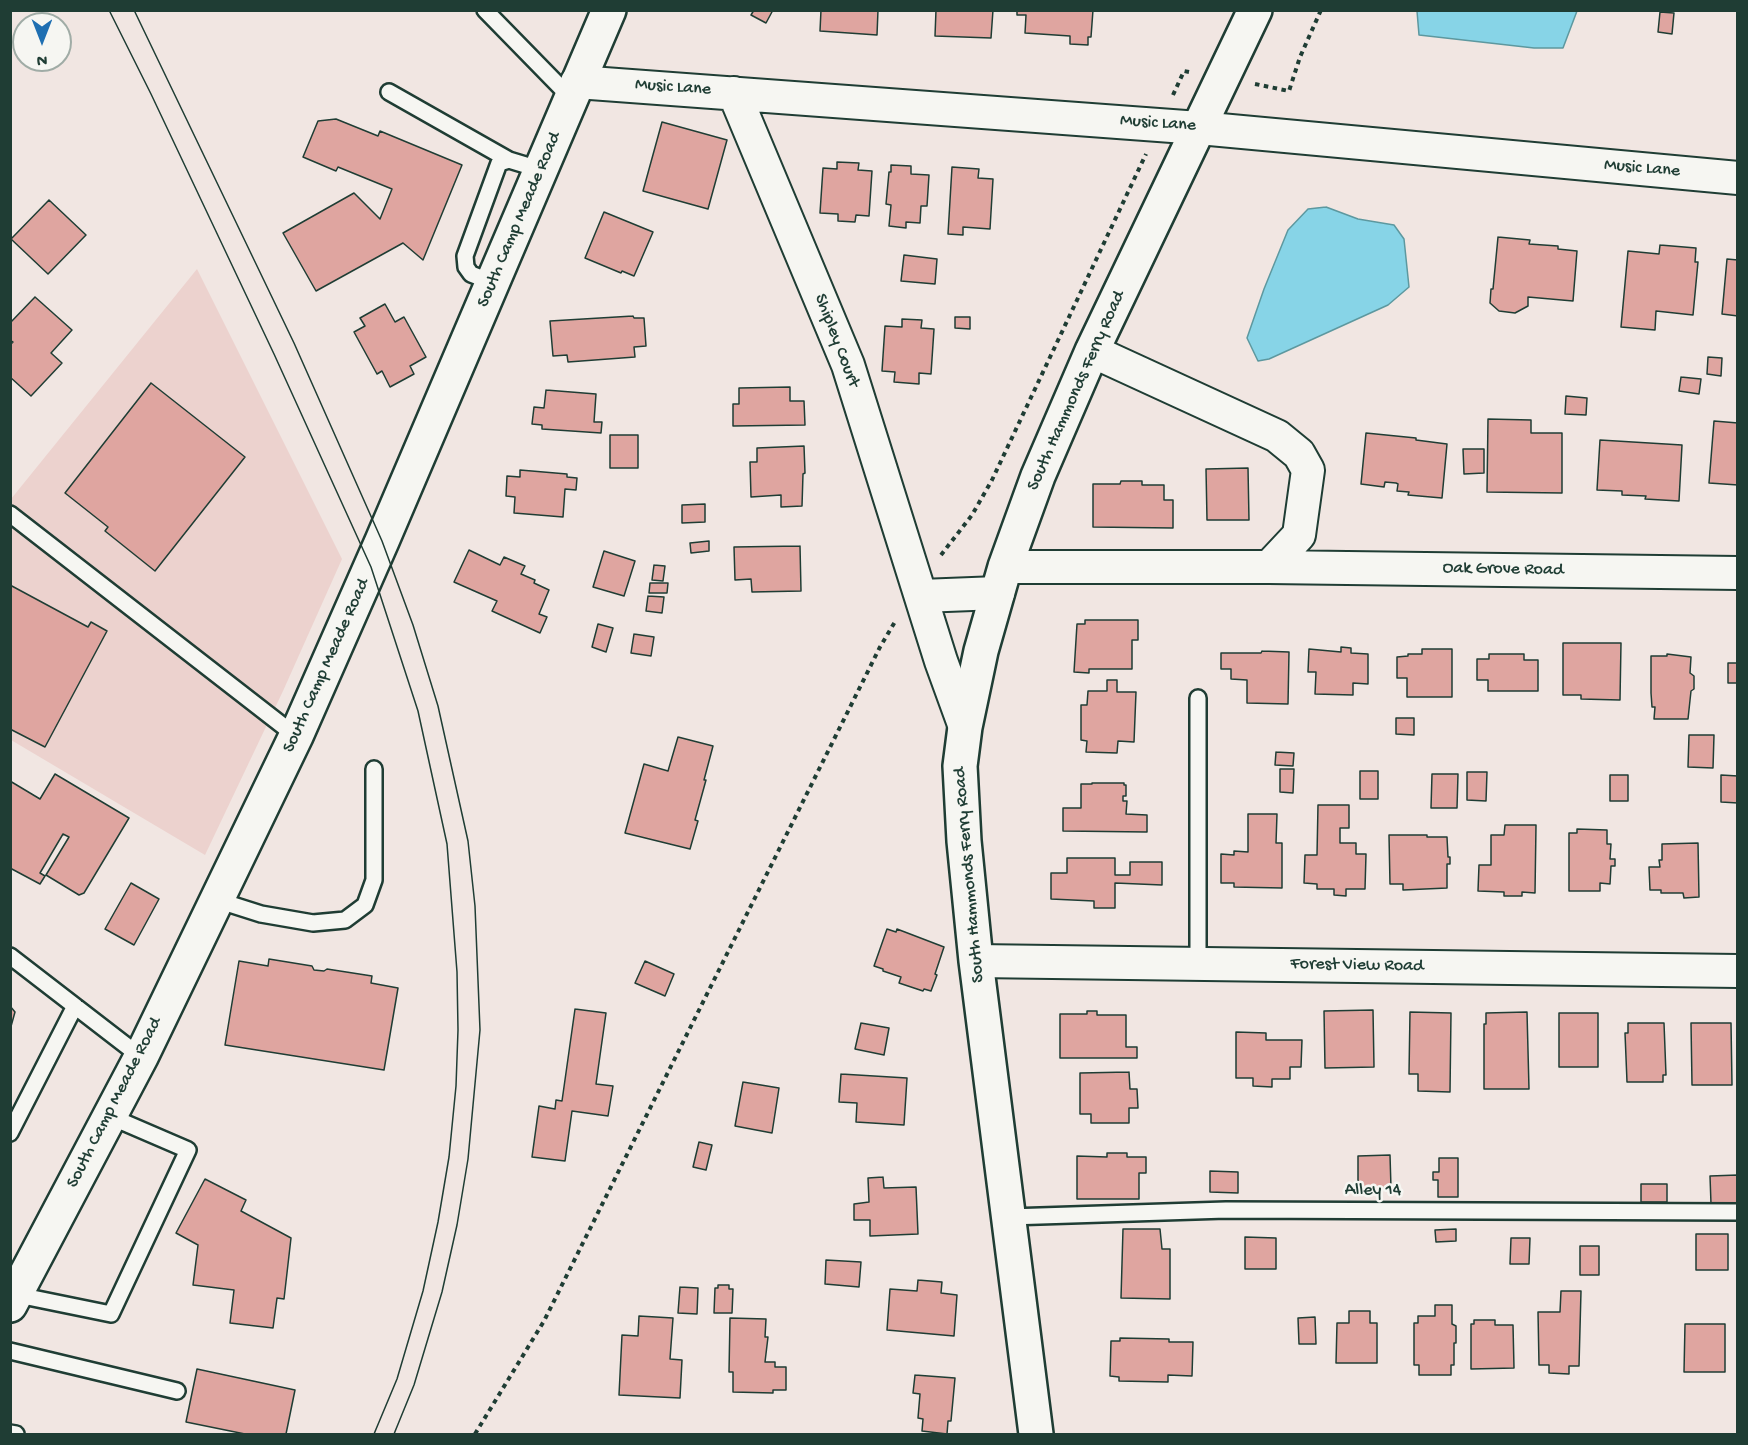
<!DOCTYPE html>
<style>
body{margin:0}
#map{position:relative;width:1748px;height:1445px;overflow:hidden;background:#f1e6e2;font-family:"Gochi Hand",sans-serif}
canvas{display:block}
.frame{position:absolute;inset:0;border:12px solid #1f3d34;pointer-events:none}
.north{position:absolute;left:12px;top:12px;width:60px;height:60px;box-sizing:border-box;background:#f6f6f2;border:2px solid #a0aca6;border-radius:50%;rotate:180deg;font-size:16px;font-weight:700;line-height:24px;text-align:center;color:#1f3d34}
.north::after{content:'';display:block;margin:auto;width:21px;height:27px;background:#1f6fb2;clip-path:polygon(50% 0,100% 100%,50% 72%,0 100%)}
</style>
<div id="map">
<canvas width="1748" height="1445"></canvas>
<div class="frame"></div>
<div class="north">N</div>
</div>
<script>
const g = document.querySelector('canvas').getContext('2d');
g.lineJoin = 'round';
function fill(path, color) { g.fillStyle = color; g.fill(path, 'evenodd'); }
const toPath = rows => new Path2D(rows.map(r => 'M' + r).join(''));
function stroke(path, color, width, dash) { g.strokeStyle = color; g.lineWidth = width; g.lineCap = dash ? 'butt' : 'round'; g.setLineDash(dash || []); g.stroke(path); }
function write(font, color, halo, rows, align = 'center') {
  g.font = font + ' "Gochi Hand",sans-serif'; g.lineWidth = 5; g.setLineDash([]); g.textBaseline = 'middle'; g.strokeStyle = halo; g.fillStyle = color; for (const [text, x, y, turn = 0] of rows) {
    g.save(); g.translate(x, y); g.rotate((+turn || 0) * Math.PI / 180); g.textAlign = isNaN(turn) ? turn : align; if (halo) g.strokeText(text, 0, 0); g.fillText(text, 0, 0); g.restore();
  }
}
const built = toPath([
 [197,269,342,559,283,691,205,855,11,740,11,499]
]);
const water = toPath([
 [1417,11,1417,10,1577,11,1563,48,1534,48,1419,35,1417,11],
 [1326,207,1358,219,1394,225,1404,239,1409,287,1388,305,1269,359,1258,361,1247,338,1264,289,1288,230,1308,209,1326,207]
]);
const building = toPath([
 [754,10,773,10,766,23,751,15,754,10],
 [821,10,878,10,877,35,820,31,821,10],
 [936,10,993,10,991,38,935,36,936,10],
 [1017,10,1093,10,1091,37,1088,37,1088,45,1070,44,1070,36,1025,33,1026,15,1017,15,1017,10],
 [1660,12,1674,13,1672,34,1658,32,1660,12],
 [336,119,378,136,380,131,462,165,423,260,403,243,316,291,283,233,354,193,380,219,392,189,338,167,336,171,303,157,318,121,336,119],
 [662,122,727,140,708,209,643,191,662,122],
 [837,162,859,163,858,170,872,171,869,216,856,215,855,222,838,221,838,214,820,213,823,168,837,169,837,162],
 [891,165,911,166,911,174,929,175,927,206,921,206,920,223,906,222,906,228,889,226,891,205,886,204,889,172,891,172,891,165],
 [952,167,979,169,978,178,993,179,990,229,963,227,963,235,948,234,952,167],
 [49,200,86,235,48,274,11,239,49,200],
 [604,212,653,232,634,276,622,271,621,273,585,258,604,212],
 [1498,237,1530,240,1529,244,1558,246,1558,249,1577,251,1573,301,1528,297,1528,306,1515,313,1499,311,1490,303,1491,289,1493,289,1498,237],
 [1660,245,1696,248,1695,262,1698,262,1693,315,1656,311,1655,330,1621,327,1628,251,1659,254,1660,245],
 [904,255,937,259,935,284,901,281,904,255],
 [1727,259,1738,260,1738,316,1722,314,1727,259],
 [35,297,72,330,51,353,62,363,31,396,10,377,10,345,13,342,10,340,10,323,35,297],
 [385,304,395,322,404,317,426,357,410,366,414,374,390,387,382,371,377,374,354,332,365,326,360,318,385,304],
 [633,316,634,318,644,318,646,346,634,347,635,357,568,362,567,355,553,356,550,321,633,316],
 [955,317,970,317,970,329,955,328,955,317],
 [902,319,922,320,921,328,934,329,931,374,919,373,919,384,894,382,895,372,882,371,885,326,902,327,902,319],
 [1708,357,1722,358,1721,376,1707,374,1708,357],
 [1681,377,1701,379,1699,394,1679,391,1681,377],
 [151,383,245,457,155,571,105,531,108,527,65,493,151,383],
 [790,387,790,401,804,401,805,425,733,426,733,404,739,404,739,388,790,387],
 [546,390,596,394,594,422,602,422,601,433,542,429,542,425,532,424,534,407,544,408,546,390],
 [1566,396,1587,398,1586,415,1565,414,1566,396],
 [1488,419,1531,420,1531,433,1562,433,1562,493,1487,492,1488,419],
 [1714,421,1738,423,1738,485,1709,483,1714,421],
 [1366,433,1416,438,1416,440,1447,444,1442,498,1408,495,1409,492,1397,491,1398,484,1396,483,1385,482,1384,487,1361,484,1366,433],
 [610,435,638,435,638,468,610,468,610,435],
 [1600,440,1682,445,1679,501,1645,499,1646,496,1622,495,1622,491,1597,490,1600,440],
 [804,446,805,473,803,474,802,506,781,507,781,495,751,497,750,462,757,462,757,448,804,446],
 [1463,449,1484,449,1484,473,1464,474,1463,449],
 [1248,468,1249,520,1207,520,1206,469,1248,468],
 [520,470,567,474,567,477,577,478,576,490,565,489,563,517,514,513,515,497,506,496,507,476,520,477,520,470],
 [1121,481,1142,481,1142,485,1164,485,1164,500,1173,500,1173,528,1093,527,1093,484,1120,484,1121,481],
 [705,504,705,522,682,523,682,505,705,504],
 [709,541,709,551,691,553,690,543,709,541],
 [800,546,801,591,752,592,751,579,735,580,734,547,800,546],
 [469,550,500,565,504,557,525,566,521,574,535,580,534,583,549,590,539,614,547,617,540,633,492,611,497,601,454,582,469,550],
 [604,551,635,561,624,596,593,587,604,551],
 [654,565,665,566,663,581,652,580,654,565],
 [650,583,668,583,667,593,649,593,650,583],
 [10,585,88,627,91,622,107,631,45,747,10,729,10,585],
 [648,596,664,597,662,613,646,611,648,596],
 [1085,620,1138,620,1138,640,1132,640,1132,669,1089,669,1089,673,1074,672,1077,624,1085,624,1085,620],
 [598,624,613,628,606,652,592,647,598,624],
 [634,634,654,637,651,656,631,653,634,634],
 [1563,643,1621,643,1620,700,1581,699,1581,695,1563,695,1563,643],
 [1341,647,1351,648,1351,653,1368,654,1368,684,1353,683,1353,695,1315,694,1316,672,1308,672,1309,649,1341,652,1341,647],
 [1422,649,1452,649,1452,697,1407,697,1407,678,1397,678,1397,657,1408,656,1408,654,1422,654,1422,649],
 [1262,651,1289,652,1288,704,1247,703,1247,680,1231,679,1231,669,1221,669,1221,653,1261,653,1262,651],
 [1489,654,1524,654,1524,660,1538,660,1538,691,1488,691,1488,680,1477,680,1477,659,1489,659,1489,654],
 [1667,654,1691,657,1690,673,1694,676,1694,689,1691,691,1688,719,1654,719,1655,707,1652,707,1651,693,1651,656,1667,656,1667,654],
 [1728,663,1738,663,1738,683,1728,683,1728,663],
 [1107,680,1117,680,1117,692,1136,692,1134,742,1118,741,1117,753,1086,752,1087,741,1081,740,1081,705,1087,705,1088,691,1107,691,1107,680],
 [1396,718,1414,718,1414,735,1396,734,1396,718],
 [1689,735,1714,735,1713,768,1688,767,1689,735],
 [678,737,713,746,704,780,706,780,695,820,698,821,690,849,625,833,644,764,668,771,678,737],
 [1276,752,1294,753,1293,766,1275,765,1276,752],
 [1280,769,1294,769,1293,793,1280,792,1280,769],
 [1360,771,1378,771,1378,799,1360,799,1360,771],
 [1467,772,1487,772,1486,801,1467,800,1467,772],
 [55,774,129,818,84,893,79,895,46,875,69,837,63,834,40,873,45,876,40,884,10,868,10,781,40,799,55,774],
 [1432,774,1458,774,1457,808,1431,808,1432,774],
 [1610,775,1628,775,1628,801,1610,801,1610,775],
 [1721,775,1738,776,1738,803,1721,802,1721,775],
 [1092,783,1124,783,1124,785,1126,785,1126,796,1123,796,1123,801,1127,801,1126,814,1147,815,1147,832,1063,831,1063,808,1081,808,1081,784,1092,784,1092,783],
 [1318,805,1349,805,1349,828,1340,828,1340,843,1356,843,1356,854,1366,854,1365,889,1346,889,1346,896,1334,895,1334,889,1317,889,1317,884,1304,883,1305,855,1317,855,1318,805],
 [1248,814,1277,814,1276,843,1282,843,1282,888,1234,887,1234,883,1221,883,1221,854,1234,855,1234,851,1248,852,1248,814],
 [1505,825,1536,825,1535,893,1522,892,1522,896,1504,896,1504,892,1478,891,1479,865,1491,865,1491,835,1504,835,1505,825],
 [1577,829,1607,830,1607,844,1611,844,1610,859,1615,859,1615,866,1611,866,1610,884,1600,883,1600,891,1569,891,1569,833,1577,833,1577,829],
 [1389,835,1427,835,1427,837,1447,837,1448,857,1450,857,1450,864,1447,864,1447,888,1403,890,1403,884,1390,884,1389,835],
 [1698,843,1699,897,1684,898,1683,893,1661,893,1661,890,1650,890,1649,867,1660,867,1659,860,1662,860,1662,844,1698,843],
 [1067,858,1115,858,1115,875,1130,875,1130,862,1162,862,1162,885,1115,883,1115,908,1094,908,1094,901,1051,899,1051,873,1067,873,1067,858],
 [131,883,159,899,134,945,105,929,131,883],
 [887,929,896,932,897,929,944,947,935,974,937,975,931,991,924,989,923,991,899,983,901,977,883,971,883,969,874,966,887,929],
 [269,959,312,966,314,970,324,971,327,969,372,976,371,983,398,988,384,1070,225,1045,239,961,268,966,269,959],
 [645,961,674,974,665,996,635,983,645,961],
 [10,1006,15,1012,10,1030,10,1006],
 [575,1009,606,1013,596,1084,613,1086,608,1116,572,1111,565,1161,532,1157,539,1106,555,1109,556,1100,562,1101,575,1009],
 [1373,1010,1374,1067,1325,1068,1324,1011,1373,1010],
 [1087,1011,1097,1011,1097,1015,1126,1015,1126,1047,1137,1047,1137,1058,1060,1058,1060,1014,1087,1014,1087,1011],
 [1410,1012,1451,1013,1450,1092,1418,1091,1418,1074,1409,1074,1410,1012],
 [1527,1012,1529,1089,1484,1089,1484,1024,1486,1024,1486,1013,1527,1012],
 [1559,1013,1598,1013,1598,1067,1559,1067,1559,1013],
 [861,1023,889,1028,884,1055,855,1049,861,1023],
 [1628,1023,1664,1023,1666,1075,1663,1075,1663,1082,1627,1082,1625,1033,1628,1033,1628,1023],
 [1691,1023,1731,1023,1732,1085,1692,1085,1691,1023],
 [1236,1032,1266,1033,1266,1040,1302,1040,1301,1067,1290,1067,1290,1079,1272,1079,1272,1087,1253,1086,1253,1078,1236,1078,1236,1032],
 [1129,1072,1130,1089,1137,1089,1138,1108,1129,1108,1129,1123,1091,1123,1091,1114,1080,1114,1080,1073,1129,1072],
 [841,1074,907,1078,904,1125,856,1122,857,1103,839,1102,841,1074],
 [743,1082,779,1088,772,1133,735,1126,743,1082],
 [699,1142,712,1145,706,1170,693,1167,699,1142],
 [1107,1153,1127,1153,1127,1157,1146,1157,1146,1173,1139,1173,1139,1199,1077,1199,1077,1156,1107,1157,1107,1153],
 [1390,1155,1391,1188,1358,1188,1358,1156,1390,1155],
 [1439,1158,1458,1158,1458,1197,1438,1197,1438,1180,1433,1180,1433,1172,1439,1172,1439,1158],
 [1210,1171,1238,1172,1238,1193,1210,1192,1210,1171],
 [1738,1175,1738,1203,1711,1204,1710,1176,1738,1175],
 [883,1177,884,1188,916,1187,918,1234,870,1236,870,1220,854,1220,854,1204,869,1202,868,1178,883,1177],
 [205,1179,246,1200,241,1211,291,1238,284,1299,277,1298,273,1328,230,1323,234,1290,193,1285,198,1245,176,1233,205,1179],
 [1641,1184,1667,1184,1667,1202,1641,1202,1641,1184],
 [1123,1229,1160,1229,1162,1249,1170,1249,1170,1299,1121,1298,1123,1229],
 [1456,1229,1456,1241,1436,1242,1435,1230,1456,1229],
 [1696,1234,1728,1234,1728,1270,1696,1270,1696,1234],
 [1245,1237,1276,1238,1276,1269,1245,1269,1245,1237],
 [1511,1238,1530,1238,1529,1264,1510,1264,1511,1238],
 [1580,1246,1599,1246,1599,1275,1580,1275,1580,1246],
 [826,1260,861,1262,859,1287,825,1284,826,1260],
 [918,1280,942,1282,941,1293,957,1295,954,1336,887,1330,890,1289,917,1291,918,1280],
 [718,1285,729,1285,729,1289,733,1289,732,1313,714,1313,715,1288,718,1288,718,1285],
 [680,1287,698,1288,697,1314,678,1313,680,1287],
 [1561,1291,1581,1291,1579,1366,1569,1366,1569,1374,1549,1373,1549,1365,1539,1365,1538,1312,1560,1312,1561,1291],
 [1435,1305,1452,1305,1452,1324,1456,1326,1456,1343,1454,1343,1454,1365,1451,1365,1451,1375,1419,1375,1419,1365,1414,1365,1414,1323,1418,1323,1418,1316,1435,1316,1435,1305],
 [1349,1311,1370,1311,1370,1323,1377,1323,1377,1363,1336,1363,1337,1323,1349,1323,1349,1311],
 [639,1316,673,1318,670,1359,682,1360,680,1398,619,1395,622,1335,638,1336,639,1316],
 [1315,1317,1316,1344,1299,1344,1298,1318,1315,1317],
 [730,1318,766,1319,765,1337,768,1337,765,1362,775,1362,775,1367,786,1367,786,1390,773,1390,773,1393,733,1392,733,1372,729,1372,730,1318],
 [1474,1320,1495,1320,1495,1325,1513,1325,1514,1368,1471,1369,1471,1324,1474,1324,1474,1320],
 [1685,1324,1725,1324,1725,1372,1684,1372,1685,1324],
 [1120,1338,1169,1339,1169,1342,1193,1342,1192,1376,1168,1375,1168,1382,1119,1381,1119,1377,1110,1376,1111,1341,1120,1341,1120,1338],
 [197,1369,295,1390,286,1434,245,1434,186,1422,197,1369],
 [915,1375,955,1378,951,1421,948,1421,947,1434,922,1431,923,1419,918,1418,920,1394,913,1393,915,1375]
]);
const path = toPath([
 [1255,84,1289,91,1300,57,1321,10],
 [1173,95,1184,71,1189,72],
 [941,555,972,515,992,480,1146,154],
 [475,1434,544,1321,880,647,896,620]
]);
const lane = toPath([
 [485,10,571,98],
 [389,92,509,160],
 [494,283,471,274,466,267,465,256,499,163,509,160,542,170],
 [10,514,296,736],
 [1198,698,1198,964],
 [217,900,261,914,313,923,345,920,365,905,374,880,374,769],
 [10,956,141,1057],
 [10,1133,75,1006],
 [1009,1217,1226,1210,1738,1212],
 [13,1294,111,1314,188,1150,109,1116],
 [10,1351,177,1391],
 [10,1433,16,1434]
]);
const street = toPath([
 [577,82,1199,128,1738,178],
 [734,93,848,365,941,661,965,727],
 [1005,567,1269,567,1299,535,1308,470,1299,454,1277,436,1092,351],
 [1269,567,1738,573],
 [921,596,998,593],
 [976,961,1738,971]
]);
const secondary = toPath([
 [10,1305,141,1057,296,736,382,541,609,10],
 [1036,1434,976,961,964,841,960,766,965,727,981,651,1005,567,1038,476,1092,351,1255,10]
]);
const tram = toPath([
 [109,10,151,94,274,354,371,567,418,711,447,844,457,972,458,1030,456,1086,449,1157,438,1222,423,1291,397,1379,374,1434],
 [134,10,294,343,382,541,413,625,438,706,468,841,475,906,480,1030,468,1159,457,1225,442,1292,414,1385,394,1434]
]);
const streetNames = [
 ["Music Lane",673,88,4],
 ["Music Lane",1158,124,4],
 ["Music Lane",1642,169,5],
 ["South Camp Meade Road",520,220,-67],
 ["Shipley Court",836,341,69],
 ["South Hammonds Ferry Road",1077,391,-66],
 ["Oak Grove Road",1503,570,1],
 ["South Camp Meade Road",327,666,-66],
 ["South Hammonds Ferry Road",970,875,-95],
 ["Forest View Road",1357,966,1],
 ["South Camp Meade Road",115,1103,-63],
 ["Alley 14",1373,1191]
];
fill(built, '#ecd2ce');
fill(water, '#87d4e7');
stroke(water, '#5d989f', 1.5);
fill(building, '#dfa5a0');
stroke(building, '#1f3d34', 1.5);
stroke(lane, '#1f3d34', 20);
stroke(street, '#1f3d34', 36);
stroke(secondary, '#1f3d34', 38);
stroke(path, '#1f3d34', 4, [4.5, 4.5]);
stroke(lane, '#f6f6f2', 15);
stroke(street, '#f6f6f2', 32);
stroke(secondary, '#f6f6f2', 33);
stroke(tram, '#1f3d34', 1.5);
write('18px', '#1f3d34', '#f6f6f2', streetNames);
</script>
